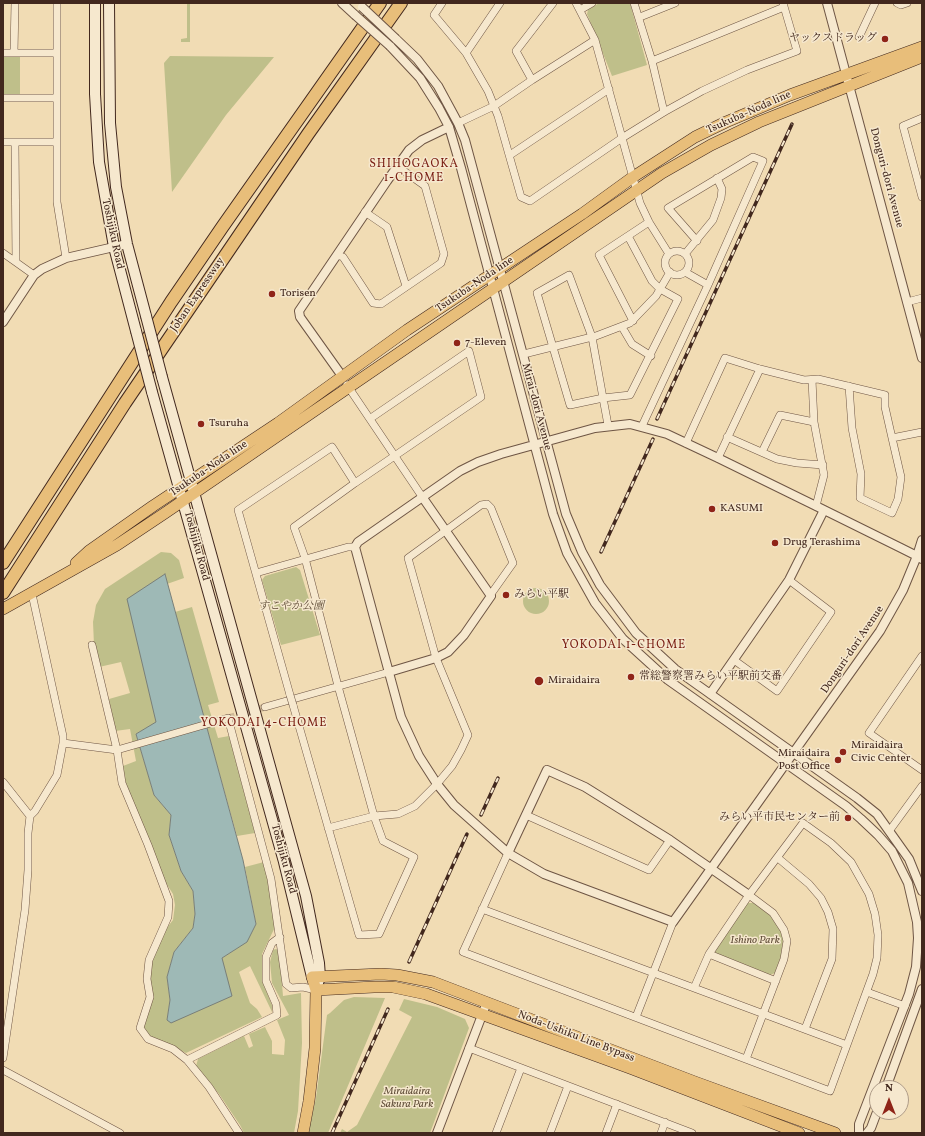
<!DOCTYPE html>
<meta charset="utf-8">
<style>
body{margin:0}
#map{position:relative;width:925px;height:1136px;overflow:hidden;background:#f1dcb4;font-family:Vollkorn,serif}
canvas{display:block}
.frame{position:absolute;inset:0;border:4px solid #42281e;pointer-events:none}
.north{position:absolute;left:869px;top:1080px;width:40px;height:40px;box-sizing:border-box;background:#f6e8ce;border:1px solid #ae9b88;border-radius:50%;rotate:0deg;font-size:11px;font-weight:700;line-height:16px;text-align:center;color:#42281e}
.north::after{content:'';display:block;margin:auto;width:14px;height:18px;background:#8f2418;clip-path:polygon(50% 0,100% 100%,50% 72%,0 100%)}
</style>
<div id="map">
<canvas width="925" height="1136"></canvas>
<div class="frame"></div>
<div class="north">N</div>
</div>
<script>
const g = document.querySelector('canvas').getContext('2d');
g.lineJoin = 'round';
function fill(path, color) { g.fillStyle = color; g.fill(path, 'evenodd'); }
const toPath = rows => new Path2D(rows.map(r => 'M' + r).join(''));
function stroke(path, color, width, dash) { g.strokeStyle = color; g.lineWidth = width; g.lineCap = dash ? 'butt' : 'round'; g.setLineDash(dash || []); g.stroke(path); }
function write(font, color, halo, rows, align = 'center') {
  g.font = font + ' Vollkorn,"Noto Serif JP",serif'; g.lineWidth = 3; g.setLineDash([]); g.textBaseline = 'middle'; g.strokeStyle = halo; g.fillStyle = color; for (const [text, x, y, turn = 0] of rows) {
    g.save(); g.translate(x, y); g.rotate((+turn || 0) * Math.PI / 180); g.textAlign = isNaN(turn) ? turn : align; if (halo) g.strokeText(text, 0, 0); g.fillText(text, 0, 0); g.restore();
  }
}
const green = toPath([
 [187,3,190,3,190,42,181,42,181,39,187,38],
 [599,3,630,3,647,65,612,76,587,14,588,10],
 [170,56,274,57,226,115,172,192,164,63],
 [3,57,20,57,20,94,3,94],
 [161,552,171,553,179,560,184,578,167,584,165,574,156,723,136,734,154,795,171,815,169,835,181,871,193,891,195,914,193,928,174,952,167,977,170,1000,167,1020,222,958,246,942,256,924,245,867,264,862,269,883,276,925,262,954,263,983,272,1005,272,1012,250,966,239,972,250,1003,257,1009,262,1017,186,1053,170,1045,148,1037,143,1029,151,962,161,935,173,920,175,905,173,894,162,877,126,786,123,766,136,761,130,729,115,731,109,699,130,693,121,662,99,667,94,645,93,622,96,605,105,589],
 [296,567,300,570,320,635,281,645,262,580,265,576],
 '523 601a13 13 0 1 1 26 0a13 13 0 1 1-26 0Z',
 [192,607,219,702,208,705,218,738,229,736,255,833,237,836,202,711,175,612],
 [748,903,754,903,771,916,781,932,783,941,781,956,775,973,770,975,716,956,714,949],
 [276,949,279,950,283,996,301,993,302,1043,298,1111,294,1133,244,1133,240,1125,219,1094,196,1066,198,1059,244,1036,249,1048,253,1046,249,1034,265,1027,272,1041,272,1054,284,1055,285,1040,277,1020,289,1015,272,983,270,962,273,950],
 [354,997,385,998,328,1133,308,1133,316,1098,327,1015,330,1013,344,1000],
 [404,999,437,1007,465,1019,469,1028,430,1133,340,1133,342,1129,347,1132,357,1125,412,1017,399,1010]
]);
const water = toPath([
 [165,574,243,860,256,924,247,942,222,958,232,996,171,1023,167,1020,170,1000,167,977,174,952,193,928,195,914,193,891,181,871,169,835,171,815,154,795,136,734,156,722,127,599,165,574]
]);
const minorTunnel = toPath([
 [228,718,265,707]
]);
const minor = toPath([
 [57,3,57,202,66,258],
 [442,3,434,15,466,53,488,91,498,116,521,197,530,201,622,138,664,112,702,91,747,70,797,51,783,3],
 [576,3,595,40,640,203,649,222,669,254],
 [634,3,652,61,664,112],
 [897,3,901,5,907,3],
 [580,10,592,3],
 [640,17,675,3],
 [859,37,875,3],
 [3,53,57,53],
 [14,53,15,3],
 [466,53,500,3],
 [652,61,784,7],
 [532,80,516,51,553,3],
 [3,98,56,98],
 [922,118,903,126,922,197],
 [458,123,494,106,532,80,595,40],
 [3,142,56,142],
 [15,142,16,261],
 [510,155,609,89],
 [365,212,387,227,406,286],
 '665 263a12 12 0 1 1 24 0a12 12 0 1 1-24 0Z',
 [3,253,34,275],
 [685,254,713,220,721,198,722,189,717,178],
 [337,255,343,257,373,303,381,304,441,263,444,254,425,186,397,166],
 [685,272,708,285],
 [907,302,922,298],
 [633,321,599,255,649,222],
 [622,327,632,344,651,356],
 [524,354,596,336,630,323,656,296,670,272],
 [812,380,814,422,824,475,816,506],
 [347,385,423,498],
 [849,386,852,428,861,474,860,498,892,513,898,499,901,477,892,438],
 [608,425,603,398,592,337,569,275,537,293,570,405,603,398,630,395,678,299,660,289,652,281,628,236],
 [642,426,708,285,763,161,753,157,668,208,697,241],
 [727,437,777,459,797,463,823,465],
 [686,443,725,358,760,369,804,380,818,379,885,395,885,407,892,438,922,432],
 [762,452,780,415,814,422],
 [718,458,760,369],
 [355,483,481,397,469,351,371,418],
 [256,573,348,547,355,547],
 [92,645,117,750,122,783,148,845,169,901,168,917,149,960,147,979,150,997,140,1028,148,1039,173,1049,187,1060,209,1087,239,1133],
 [922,656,869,733,922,770],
 [734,660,777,691,831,612,789,580],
 [290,695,238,510,332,447,355,483,294,527,305,558,338,686,374,816,383,841,414,857,379,934,359,935,293,705],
 [265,707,389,672],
 [63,743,117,750,228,718,271,879,286,984,291,988,303,987,316,990],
 [3,782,30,816],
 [526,815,649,870,670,840],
 [328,828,374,816,398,814,415,806,437,784,452,766,461,750,468,735,436,658,408,558,481,505,487,504,491,508,513,563,491,594],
 [890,830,922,786],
 [508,853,463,952,830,1091,873,974,877,958,878,935,875,914,869,894,851,862,831,843,803,823,749,895,709,954,694,988],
 [778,858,809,884,821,898,828,912,833,929,832,959,805,1029],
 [482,909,847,1045],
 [709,954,776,981],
 [867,992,905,1006],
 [636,1017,673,922],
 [469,1048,692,1133],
 [3,1058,25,910,28,870,28,833,30,816,35,811,57,775,63,743,63,736,32,594],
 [746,1059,784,959,787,941,784,930,773,913,749,895],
 [187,1060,277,1015,276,1004,266,981,266,957,272,943,280,937],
 [3,1070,120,1133],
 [496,1133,521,1068],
 [550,1133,568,1086],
 [606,1133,617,1104],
 [661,1133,665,1122]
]);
const tertiary = toPath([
 [342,3,355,15],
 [827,3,922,358],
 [396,39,417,59,438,86,458,123,465,140,566,514,582,552,600,585,636,633,675,669,857,798,877,814,909,859,922,891],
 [390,46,420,78,439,108,449,127,461,168,553,514,567,553,595,603,623,639,668,680,846,806,861,819,878,835,892,851,908,883,917,922,918,938,916,967,909,994,859,1124,859,1133],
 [3,322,34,275,42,269,66,258,127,244],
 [342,376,300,317,299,311,387,181,409,150,422,140,449,127],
 [922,540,917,556,903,590,880,631,673,922,544,874,508,853,454,805,437,784,419,756,401,717,355,547,358,542,460,471,478,462,501,454,595,428,630,424,667,434,718,458,816,506,901,548,917,556,922,559],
 [389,672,436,658,448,652,464,635,491,596,423,498],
 [710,694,789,580,824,510],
 [508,853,547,770,585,787,670,840,749,895],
 [886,1088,922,989],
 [437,1133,487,1002],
 [867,1133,871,1128,877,1112]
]);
const secondary = toPath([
 [95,3,95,94,99,162,114,247,136,331],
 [109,3,110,123,116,187,127,244,146,316],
 [162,377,306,896,319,963,320,977,318,983],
 [152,392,284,862,312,977]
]);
const primary = toPath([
 [76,563,89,551,153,506,278,423,407,330,582,214,633,177,695,137,726,122,790,95,922,47],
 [3,609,117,545,165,513,662,173,711,145,759,122,922,57],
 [316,990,374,987,393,987,426,994,630,1068,799,1133],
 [303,1133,309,1101,315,1048,316,990,312,977,381,974,397,975,433,982,695,1082,835,1133]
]);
const motorway = toPath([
 [3,563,171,302,223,226,380,3],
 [3,593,125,403,308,134,401,3]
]);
const rail = toPath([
 [657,419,792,124],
 [601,552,653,439],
 [481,815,498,778],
 [409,962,467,834],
 [332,1133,388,1009]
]);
const minorBridge = toPath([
 [290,695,293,705]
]);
const tertiaryBridge = toPath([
 [362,7,396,39],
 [355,15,390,46]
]);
const secondaryBridge = toPath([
 [146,316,162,377],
 [136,331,152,392]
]);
const markers = [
 [885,39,4,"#8f2418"],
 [272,294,4,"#8f2418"],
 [457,343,4,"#8f2418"],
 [201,424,4,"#8f2418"],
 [712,509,4,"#8f2418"],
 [775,543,4,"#8f2418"],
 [506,595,4,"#8f2418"],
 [631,677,4,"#8f2418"],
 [539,681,5,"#8f2418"],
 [843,752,4,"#8f2418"],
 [838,760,4,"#8f2418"],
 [848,818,4,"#8f2418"]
];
const poiNames = [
 ["ヤックスドラッグ",877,39,"right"],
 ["Torisen",280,294],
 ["7-Eleven",465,343],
 ["Tsuruha",209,424],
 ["KASUMI",720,509],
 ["Drug Terashima",783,543],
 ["みらい平駅",514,595],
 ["常総警察署みらい平駅前交番",639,677],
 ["Miraidaira",548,681],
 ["Miraidaira",851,746],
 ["Civic Center",851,759],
 ["Miraidaira",830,754,"right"],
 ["Post Office",830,767,"right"],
 ["みらい平市民センター前",840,818,"right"]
];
const streetNames = [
 ["Tsukuba-Noda line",749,113,-24],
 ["Donguri-dori Avenue",886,178,75],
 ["Toshijiku Road",112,234,78],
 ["Tsukuba-Noda line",475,285,-34],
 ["Joban Expressway",198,295,-56],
 ["Mirai-dori Avenue",536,407,75],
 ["Tsukuba-Noda line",209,469,-34],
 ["Toshijiku Road",196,546,75],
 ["Donguri-dori Avenue",853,650,-56],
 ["Toshijiku Road",283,859,75],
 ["Noda-Ushiku Line Bypass",576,1037,21]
];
const parkNames = [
 ["すこやか公園",291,607],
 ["Ishino Park",755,941],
 ["Miraidaira",407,1092],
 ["Sakura Park",407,1105]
];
const neighbourhoodNames = [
 ["SHIHOGAOKA",414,165],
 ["1-CHOME",414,179],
 ["YOKODAI 1-CHOME",624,646],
 ["YOKODAI 4-CHOME",264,724]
];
fill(green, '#bfbf8a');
fill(water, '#9eb9b6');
stroke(water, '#797f79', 1);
stroke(minorTunnel, '#ceb896', 7, [7, 3.5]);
stroke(minor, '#6e5544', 8);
stroke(tertiary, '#6e5544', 10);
stroke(secondary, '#42281e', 12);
stroke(primary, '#42281e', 12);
stroke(motorway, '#42281e', 14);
stroke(minor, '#f6e8ce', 7);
stroke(tertiary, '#f6e8ce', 8);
stroke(secondary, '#f6e8ce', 10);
stroke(primary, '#e8be7a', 11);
stroke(motorway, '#e8be7a', 12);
stroke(rail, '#42281e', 3.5);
stroke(rail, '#f6e8ce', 2, [6]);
stroke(minorBridge, '#6e5544', 8, []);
stroke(tertiaryBridge, '#6e5544', 10, []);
stroke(secondaryBridge, '#42281e', 12, []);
stroke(minorBridge, '#f6e8ce', 7);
stroke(tertiaryBridge, '#f6e8ce', 8);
stroke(secondaryBridge, '#f6e8ce', 10);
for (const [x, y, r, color] of markers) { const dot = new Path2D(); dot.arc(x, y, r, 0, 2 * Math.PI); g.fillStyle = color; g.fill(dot); stroke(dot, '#f6e8ce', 1.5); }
write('11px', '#42281e', '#f6e8ce', poiNames, 'left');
write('11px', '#42281e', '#f6e8ce', streetNames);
write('italic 11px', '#614e39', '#f6e8ce', parkNames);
g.letterSpacing = '1px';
write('12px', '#7a1f14', '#f6e8ce', neighbourhoodNames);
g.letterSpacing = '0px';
</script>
